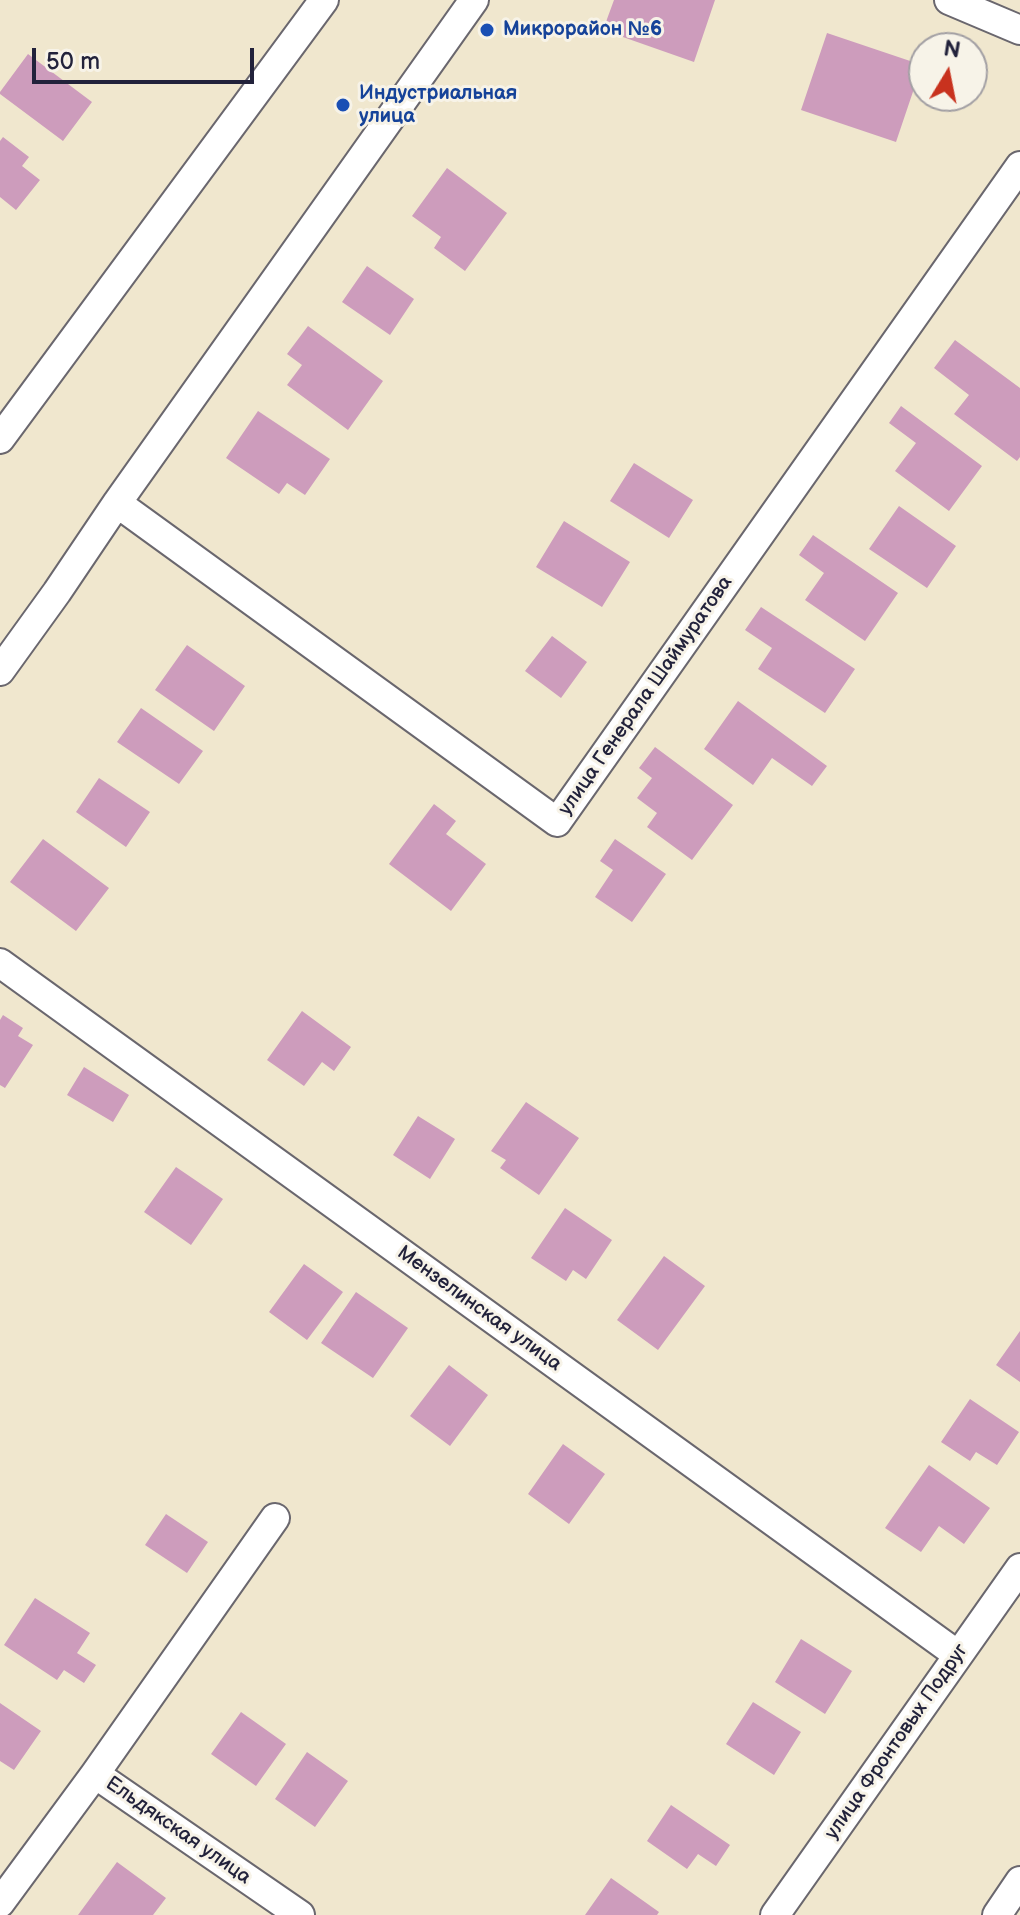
<!DOCTYPE html>
<meta charset="utf-8">
<style>
body{margin:0}
#map{position:relative;width:1020px;height:1915px;overflow:hidden;background:#f0e7ce;font-family:"Balsamiq Sans",sans-serif}
canvas{display:block}
.north{position:absolute;left:908px;top:32px;width:80px;height:80px;box-sizing:border-box;background:#f7f3e8;border:2px solid #a29fa3;border-radius:50%;rotate:10deg;font-size:22px;font-weight:700;line-height:32px;text-align:center;color:#22223b}
.north::after{content:'';display:block;margin:auto;width:28px;height:36px;background:#c8321e;clip-path:polygon(50% 0,100% 100%,50% 72%,0 100%)}
.scale{position:absolute;left:32px;top:48px;width:222px;height:36px;box-sizing:border-box;border:4px solid #22223b;border-top:0;padding-left:10px;font-size:24px;line-height:28px;white-space:nowrap;color:#22223b;-webkit-text-stroke:6px #f7f3e8;paint-order:stroke}
</style>
<div id="map">
<canvas width="1020" height="1915"></canvas>
<div class="north">N</div>
<div class="scale">50 m</div>
</div>
<script>
const g = document.querySelector('canvas').getContext('2d');
g.lineJoin = 'round';
function fill(path, color) { g.fillStyle = color; g.fill(path, 'evenodd'); }
const toPath = rows => new Path2D(rows.map(r => 'M' + r).join(''));
function stroke(path, color, width, dash) { g.strokeStyle = color; g.lineWidth = width; g.lineCap = dash ? 'butt' : 'round'; g.setLineDash(dash || []); g.stroke(path); }
function write(font, color, halo, rows, align = 'center') {
  g.font = font + ' "Balsamiq Sans",sans-serif'; g.lineWidth = 6; g.setLineDash([]); g.textBaseline = 'middle'; g.strokeStyle = halo; g.fillStyle = color; for (const [text, x, y, turn = 0] of rows) {
    g.save(); g.translate(x, y); g.rotate((+turn || 0) * Math.PI / 180); g.textAlign = isNaN(turn) ? turn : align; if (halo) g.strokeText(text, 0, 0); g.fillText(text, 0, 0); g.restore();
  }
}
const building = toPath([
 [614,0,715,0,694,62,603,30],
 [827,33,922,65,896,142,801,110],
 [28,54,92,102,63,141,0,94,0,92],
 [3,137,29,157,22,166,40,180,16,210,0,197,0,141],
 [447,168,507,213,465,271,434,248,441,237,412,216],
 [367,266,414,299,390,335,342,302],
 [308,326,383,381,348,430,287,385,302,365,287,354],
 [955,340,1020,388,1020,457,1017,461,954,414,969,395,934,368],
 [901,406,982,466,949,511,895,471,916,443,889,423],
 [258,411,330,459,305,495,287,483,279,494,226,458],
 [634,463,693,500,669,538,610,501],
 [899,506,956,546,927,588,869,549],
 [564,521,630,562,602,607,536,567],
 [813,535,898,593,865,641,805,600,824,573,799,555],
 [761,607,855,669,825,713,758,669,772,648,745,630],
 [552,636,587,662,561,698,525,671],
 [187,645,245,686,214,731,155,690],
 [738,701,827,766,812,786,772,758,753,785,704,749],
 [141,708,203,751,179,784,117,742],
 [655,747,733,805,692,860,647,827,657,813,637,798,652,778,639,768],
 [99,778,150,812,126,847,76,812],
 [434,804,456,821,446,834,486,864,451,911,389,864],
 [43,839,109,888,76,931,10,882],
 [615,839,666,874,632,922,595,897,613,870,600,861],
 [302,1011,351,1047,334,1071,322,1062,304,1086,267,1060],
 [3,1015,23,1028,18,1036,33,1045,5,1088,0,1085,0,1020],
 [84,1067,129,1095,113,1122,67,1095],
 [526,1102,579,1138,539,1195,500,1168,506,1160,491,1151],
 [418,1116,455,1139,430,1179,393,1155],
 [176,1167,223,1199,191,1245,144,1212],
 [565,1208,612,1240,586,1279,573,1270,566,1281,531,1258],
 [664,1256,705,1286,658,1350,617,1320],
 [304,1264,343,1292,307,1340,269,1312],
 [356,1292,408,1328,373,1378,321,1343],
 [1020,1331,1020,1382,996,1365],
 [449,1365,488,1395,450,1446,410,1416],
 [970,1399,1019,1432,997,1465,976,1452,970,1461,941,1442],
 [563,1444,605,1474,569,1524,528,1494],
 [929,1465,990,1508,964,1544,939,1526,921,1552,885,1528],
 [166,1514,208,1542,187,1573,145,1545],
 [35,1598,90,1633,77,1653,96,1665,84,1683,64,1670,57,1680,4,1645],
 [801,1639,852,1671,825,1714,775,1682],
 [753,1702,801,1732,774,1775,726,1744],
 [0,1703,41,1731,14,1770,0,1761],
 [241,1712,286,1744,256,1786,211,1754],
 [307,1752,348,1781,315,1827,275,1799],
 [671,1805,730,1845,716,1866,698,1854,687,1869,647,1841],
 [117,1862,166,1898,153,1915,78,1915],
 [611,1878,659,1912,657,1915,585,1915]
]);
const street = toPath([
 [949,0,1020,30],
 [0,439,324,0],
 [117,503,557,822,1020,166],
 [0,671,57,592,117,503,474,0],
 [0,963,958,1655],
 [95,1774,300,1915],
 [0,1903,95,1774,275,1518],
 [775,1915,1020,1568],
 [997,1915,1020,1881]
]);
const markers = [
 [487,30,8,"#1a4fb4"],
 [343,105,8,"#1a4fb4"]
];
const transitNames = [
 ["Микрорайон №6",503,30],
 ["Индустриальная",359,94],
 ["улица",359,117]
];
const streetNames = [
 ["улица Генерала Шаймуратова",646,696,-55],
 ["Мензелинская улица",479,1309,36],
 ["улица Фронтовых Подруг",897,1742,-55],
 ["Ельдякская улица",178,1831,35]
];
fill(building, '#cd9cbc');
stroke(street, '#6a676e', 32);
stroke(street, '#fff', 28);
for (const [x, y, r, color] of markers) { const dot = new Path2D(); dot.arc(x, y, r, 0, 2 * Math.PI); g.fillStyle = color; g.fill(dot); stroke(dot, '#f7f3e8', 3); }
write('bold 20px', '#164399', '#f7f3e8', transitNames, 'left');
write('20px', '#22223b', '#f7f3e8', streetNames);
</script>
